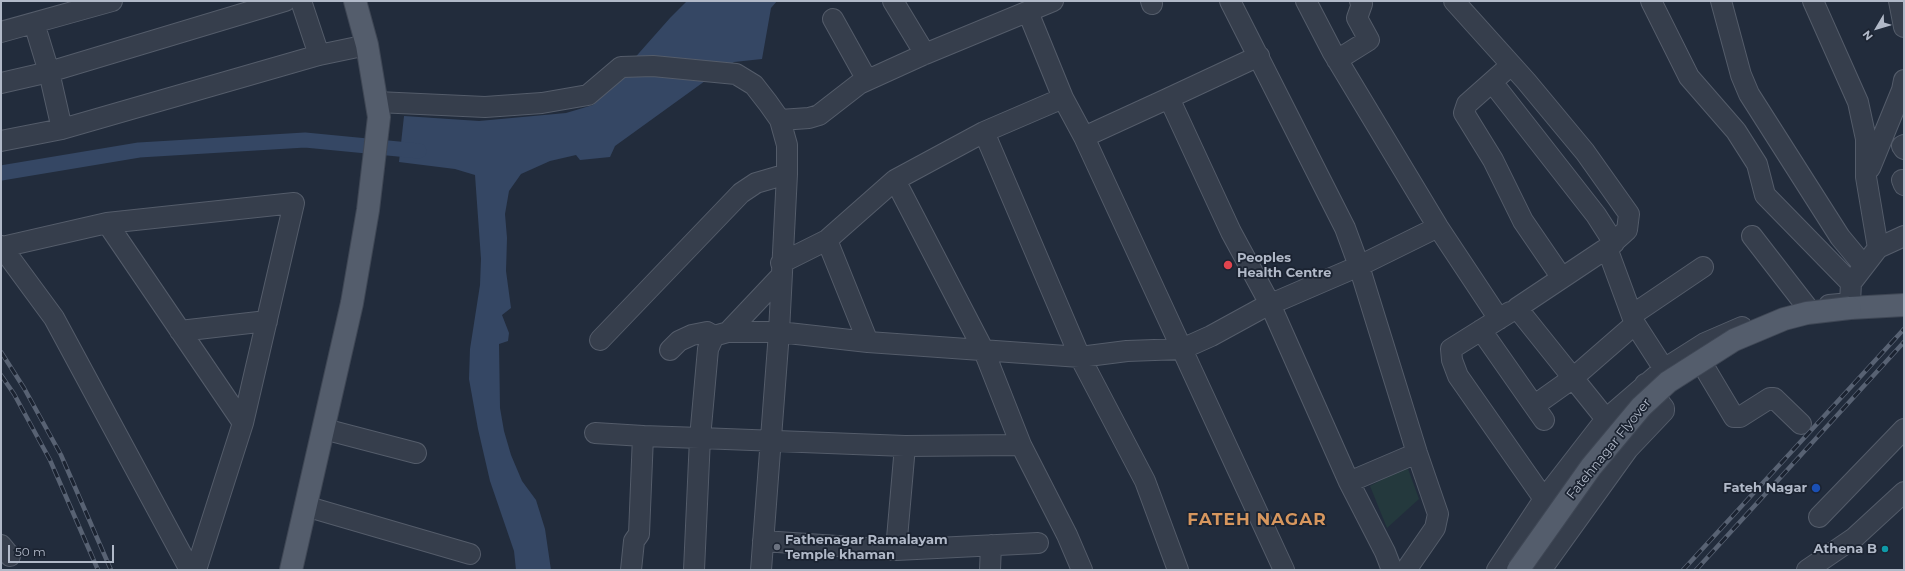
<!DOCTYPE html>
<style>
body{margin:0}
#map{position:relative;width:1905px;height:571px;overflow:hidden;background:#222c3c;font-family:Montserrat,sans-serif}
canvas{display:block}
.frame{position:absolute;inset:0;border:2px solid #b1b9c8;pointer-events:none}
.north{position:absolute;left:1857px;top:8px;width:40px;height:40px;-webkit-text-stroke:3px #1b2331;paint-order:stroke;rotate:232deg;font-size:11px;font-weight:700;line-height:16px;text-align:center;color:#b1b9c8}
.north::after{content:'';display:block;margin:auto;width:14px;height:18px;background:#b1b9c8;clip-path:polygon(50% 0,100% 100%,50% 72%,0 100%)}
.scale{position:absolute;left:8px;top:545px;width:106px;height:18px;box-sizing:border-box;border:2px solid #b1b9c8;border-top:0;padding-left:5px;font-size:12px;line-height:14px;white-space:nowrap;color:#b1b9c8;-webkit-text-stroke:3px #1b2331;paint-order:stroke}
</style>
<div id="map">
<canvas width="1905" height="571"></canvas>
<div class="frame"></div>
<div class="north">N</div>
<div class="scale">50 m</div>
</div>
<script>
const g = document.querySelector('canvas').getContext('2d');
g.lineJoin = 'round';
function fill(path, color) { g.fillStyle = color; g.fill(path, 'evenodd'); }
const toPath = rows => new Path2D(rows.map(r => 'M' + r).join(''));
function stroke(path, color, width, dash) { g.strokeStyle = color; g.lineWidth = width; g.lineCap = dash ? 'butt' : 'round'; g.setLineDash(dash || []); g.stroke(path); }
function write(font, color, halo, rows, align = 'center') {
  g.font = font + ' Montserrat,sans-serif'; g.lineWidth = 3.5; g.setLineDash([]); g.textBaseline = 'middle'; g.strokeStyle = halo; g.fillStyle = color; for (const [text, x, y, turn = 0] of rows) {
    g.save(); g.translate(x, y); g.rotate((+turn || 0) * Math.PI / 180); g.textAlign = isNaN(turn) ? turn : align; if (halo) g.strokeText(text, 0, 0); g.fillText(text, 0, 0); g.restore();
  }
}
const green = toPath([
 [1407,466,1419,499,1387,528,1370,486]
]);
const water = toPath([
 [687,1,777,1,771,8,762,59,734,62,705,81,615,146,610,157,580,160,576,155,550,161,521,174,509,191,505,214,507,238,506,271,511,308,502,315,509,333,508,341,499,344,500,408,504,431,511,455,522,481,536,500,545,529,551,570,516,570,514,551,490,481,478,429,469,379,470,349,480,285,481,259,475,175,455,169,399,162,404,116,479,121,566,113,593,105,670,18]
]);
const canal = toPath([
 [1,173,139,150,305,140,419,151]
]);
const minor = toPath([
 [301,1,319,55],
 [893,1,925,54],
 [1151,1,1152,4],
 [1230,1,1345,228,1359,266,1438,227],
 [1306,1,1332,51,1438,227,1499,319],
 [1454,1,1526,81,1585,152,1629,214,1627,230,1607,248,1517,308,1573,378,1635,324],
 [1651,1,1689,77,1736,131,1757,164,1765,195,1851,283],
 [1721,1,1741,75,1749,94,1840,237,1864,266],
 [1813,1,1858,102,1866,139,1866,177,1878,248],
 [1899,1,1904,27],
 [1028,12,1063,98,1084,137,1284,570],
 [833,19,867,80],
 [34,23,49,72,62,129],
 [1,32,112,1],
 [1337,60,1369,40,1357,18,1362,4,1360,1],
 [1511,65,1467,104,1464,113,1493,160,1523,221,1562,278],
 [1492,82,1596,215,1614,243],
 [1,83,49,72,285,1],
 [1063,98,984,132,895,180,984,351,1021,445,1067,535,1082,570],
 [1169,98,1259,56],
 [377,102,485,107,542,103,588,95,621,67,653,66,736,74,754,85,768,103,780,120,787,145,787,174,779,332,761,570],
 [780,120,809,118,819,115,859,84,925,54,1053,1],
 [984,132,1080,357,1145,481,1178,570],
 [1084,137,1169,98,1231,232,1270,304,1349,482,1385,552,1392,570],
 [1,141,62,129,319,55,367,45],
 [1904,145,1902,146,1904,149],
 [1870,168,1902,90,1904,80],
 [1902,180,1904,185],
 [107,223,243,423],
 [1752,236,1807,307],
 [827,240,868,342],
 [1,246,54,318,190,570],
 [2,247,107,223,294,203,243,423,196,570],
 [1607,248,1635,324,1664,369],
 [781,263,827,240,895,180],
 [1829,305,1850,303,1851,283,1878,248,1904,236],
 [1510,312,1451,349,1452,360,1458,376,1544,499],
 [1632,315,1703,267],
 [1481,330,1544,420],
 [180,331,267,321],
 [728,332,780,277],
 [600,340,741,193,756,183,787,174],
 [670,350,679,341,692,335,707,332,714,336],
 [1694,350,1734,417,1740,417,1770,398,1774,398,1801,424],
 [1535,405,1573,378,1606,419],
 [324,429,416,453],
 [595,433,643,436],
 [1349,482,1417,453],
 [305,506,470,554],
 [1819,517,1904,429],
 [763,541,896,550,1038,543],
 [1,545,10,556],
 [896,550,905,446],
 [631,570,634,541,639,534,643,436,700,438,708,349,714,336,728,332,779,332,868,342,1080,357,1127,351,1182,349,1211,336,1264,307,1359,266,1417,453,1438,514,1435,528,1406,570],
 [694,570,700,438,905,446,1021,445],
 [990,570,991,545],
 [1497,570,1544,499,1606,419,1664,369,1705,343,1742,327],
 [1541,570,1628,449,1664,411,1664,408,1645,384],
 [1807,570,1854,538,1904,492]
]);
const major = toPath([
 [1850,308,1904,305],
 [291,570,352,303,368,210,379,117,367,45,355,1]
]);
const rail = toPath([
 [1,352,24,388,61,455,111,570],
 [1,375,14,394,50,460,98,570],
 [1683,570,1904,329],
 [1696,570,1904,342]
]);
const majorBridge = toPath([
 [1518,570,1591,467,1641,407,1668,382,1734,340,1784,319,1807,313,1850,308]
]);
const markers = [
 [1228,265,5,"#e0444e"],
 [1816,488,5,"#1a4fb4"],
 [777,547,4,"#6b7280"],
 [1885,549,4,"#0f9aa8"]
];
const poiNames = [
 ["Peoples",1237,258],
 ["Health Centre",1237,273],
 ["Fateh Nagar",1807,488,"right"],
 ["Fathenagar Ramalayam",785,540],
 ["Temple khaman",785,555],
 ["Athena B",1877,549,"right"]
];
const streetNames = [
 ["Fatehnagar Flyover",1609,449,-51]
];
const districtNames = [
 ["FATEH NAGAR",1257,520]
];
fill(green, '#24393d');
fill(water, '#354764');
stroke(canal, '#354764', 15);
stroke(minor, '#545c6a', 22);
stroke(major, '#3f4755', 24);
stroke(minor, '#363e4c', 20);
stroke(major, '#545d6c', 22);
stroke(rail, '#586273', 4.5);
stroke(rail, '#1b2331', 3, [9]);
stroke(majorBridge, '#3f4755', 24, []);
stroke(majorBridge, '#545d6c', 22);
for (const [x, y, r, color] of markers) { const dot = new Path2D(); dot.arc(x, y, r, 0, 2 * Math.PI); g.fillStyle = color; g.fill(dot); stroke(dot, '#1b2331', 1.5); }
write('bold 13px', '#b1b9c8', '#1b2331', poiNames, 'left');
write('13px', '#b1b9c8', '#1b2331', streetNames);
g.letterSpacing = '1px';
write('bold 17px', '#d6965e', '#1b2331', districtNames);
g.letterSpacing = '0px';
</script>
